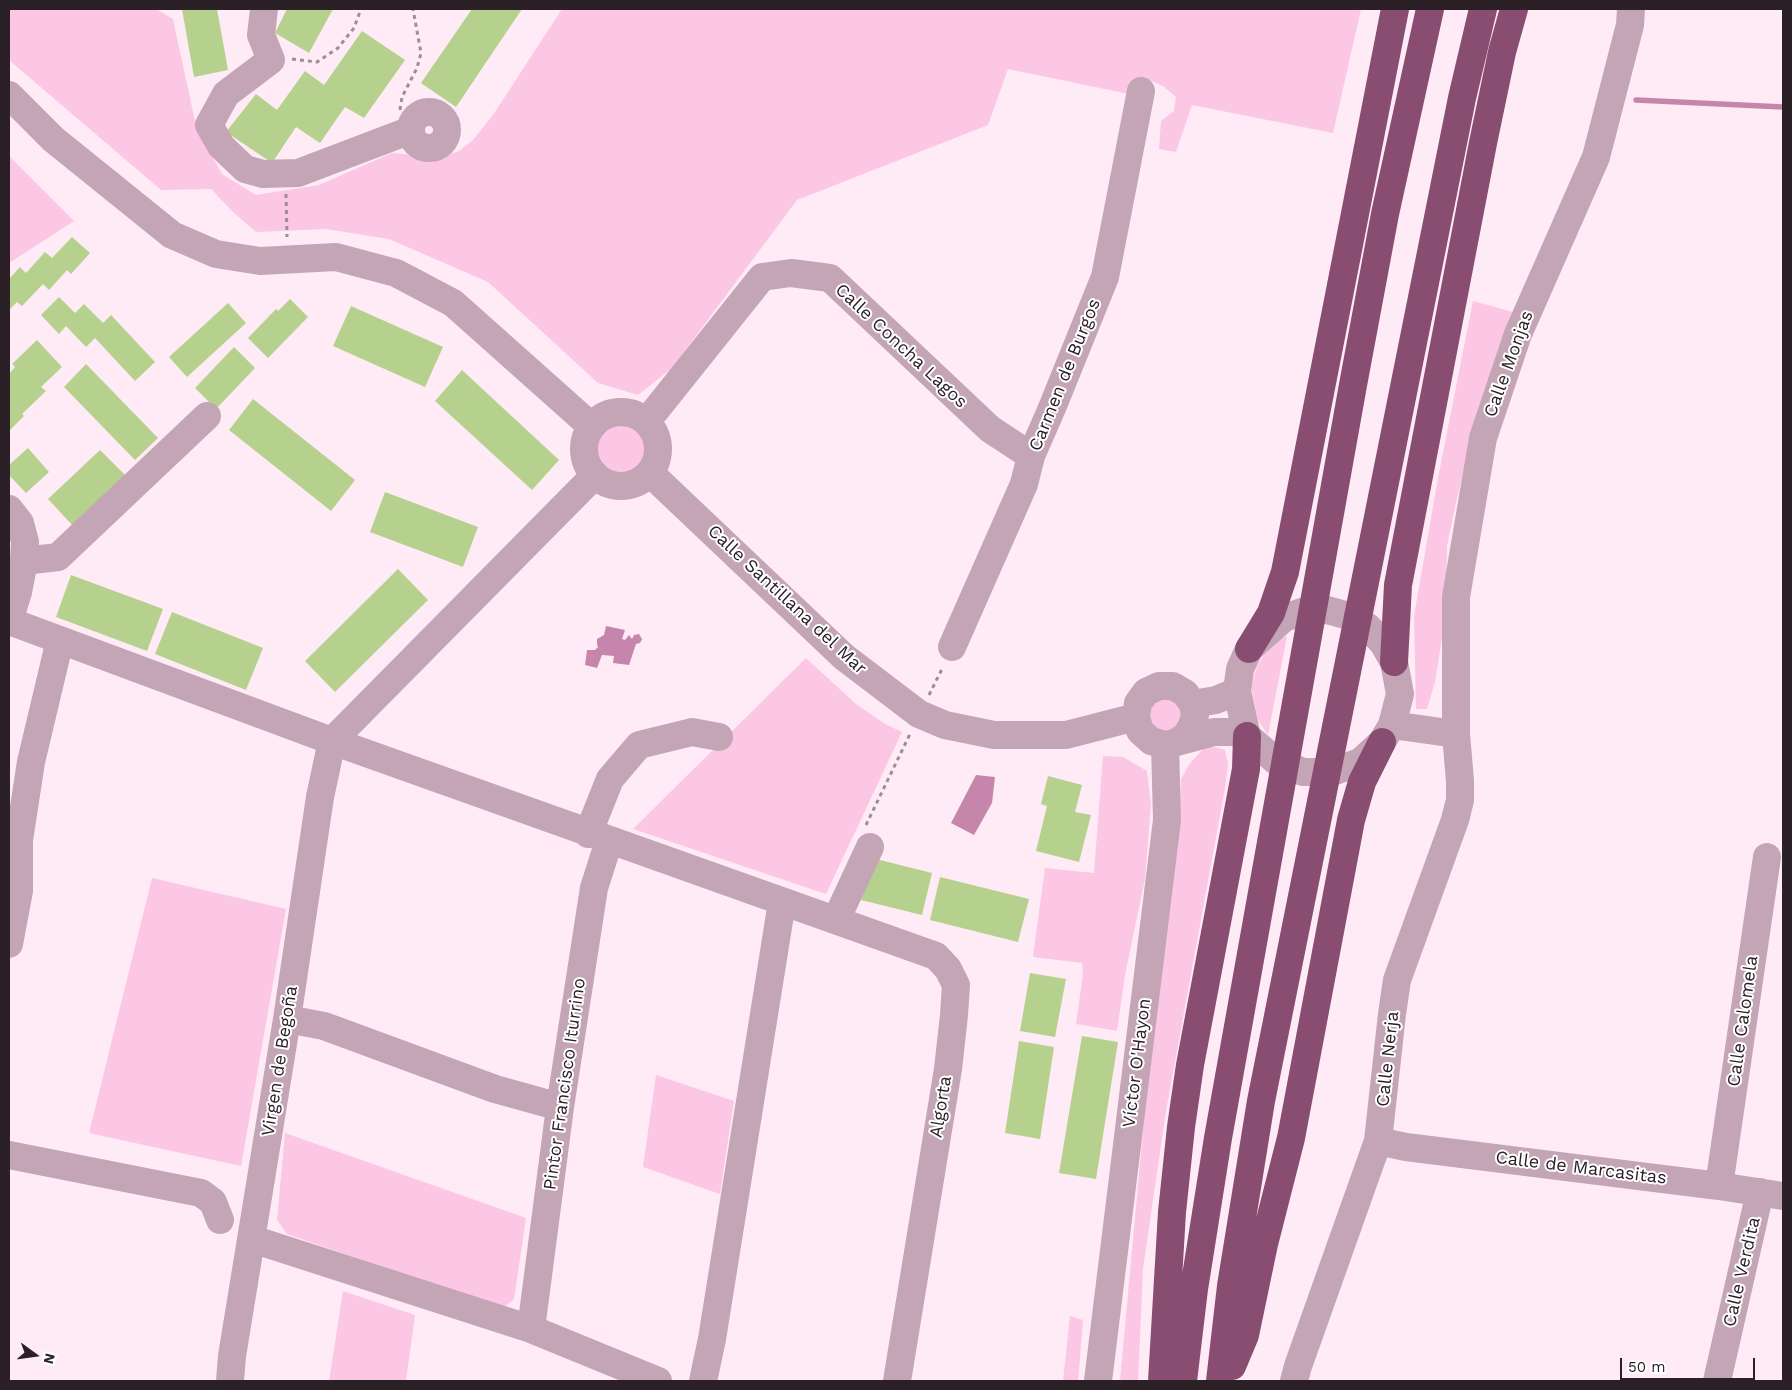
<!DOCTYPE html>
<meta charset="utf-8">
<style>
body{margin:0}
#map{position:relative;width:1792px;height:1390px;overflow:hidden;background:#feebf5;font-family:"Work Sans",sans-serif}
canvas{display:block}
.frame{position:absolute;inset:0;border:10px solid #2b2026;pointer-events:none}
.north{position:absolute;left:10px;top:1330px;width:50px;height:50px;-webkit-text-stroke:4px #fff;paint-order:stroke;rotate:104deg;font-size:14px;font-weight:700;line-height:20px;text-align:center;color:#2b2026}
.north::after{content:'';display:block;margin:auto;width:18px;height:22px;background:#2b2026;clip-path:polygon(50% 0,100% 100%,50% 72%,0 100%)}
.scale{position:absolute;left:1620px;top:1358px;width:135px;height:22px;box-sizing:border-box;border:2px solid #2b2026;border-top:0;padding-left:6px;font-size:15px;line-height:18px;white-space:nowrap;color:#2b2026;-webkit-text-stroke:4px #fff;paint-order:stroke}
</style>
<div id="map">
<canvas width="1792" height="1390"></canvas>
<div class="frame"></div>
<div class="north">N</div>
<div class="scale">50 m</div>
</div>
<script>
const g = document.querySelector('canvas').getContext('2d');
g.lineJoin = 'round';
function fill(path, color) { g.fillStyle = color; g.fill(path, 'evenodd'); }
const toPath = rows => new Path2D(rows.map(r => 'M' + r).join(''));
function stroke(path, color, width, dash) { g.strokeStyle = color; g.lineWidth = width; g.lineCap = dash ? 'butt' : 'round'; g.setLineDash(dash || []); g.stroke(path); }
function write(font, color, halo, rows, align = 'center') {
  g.font = font + ' "Work Sans",sans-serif'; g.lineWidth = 4; g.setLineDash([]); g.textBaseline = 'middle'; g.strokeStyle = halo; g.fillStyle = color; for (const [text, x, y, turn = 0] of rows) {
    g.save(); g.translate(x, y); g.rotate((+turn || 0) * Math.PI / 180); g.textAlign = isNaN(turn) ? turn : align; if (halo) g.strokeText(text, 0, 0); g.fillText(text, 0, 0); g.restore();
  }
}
const green = toPath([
 [9,9,156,9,173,19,196,126,222,174,256,195,319,185,392,153,441,157,459,151,473,140,493,115,562,9,1361,9,1333,133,1192,105,1176,152,1159,149,1161,121,1174,111,1176,97,1163,86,1147,79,1138,82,1129,94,1008,69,988,125,797,200,672,368,638,395,598,383,488,282,389,239,326,229,256,232,233,212,211,189,161,190,9,60],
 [9,156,74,221,9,263],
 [1473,301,1513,312,1471,439,1456,503,1447,546,1446,612,1435,682,1427,709,1416,709,1414,616,1438,478],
 '594 447a28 28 0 1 1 56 0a28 28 0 1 1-56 0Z',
 [1287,636,1268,735,1258,720,1251,686,1257,666,1267,649,1276,641],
 [806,658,856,704,885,724,902,732,826,894,633,829],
 [1168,696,1186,714,1167,738,1144,718,1148,704],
 [1215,747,1225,750,1228,764,1225,788,1166,1111,1143,1269,1138,1381,1120,1381,1148,1076,1180,802,1181,779,1190,763,1204,748],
 [1103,756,1123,757,1147,771,1151,804,1145,879,1125,975,1117,1031,1076,1024,1083,974,1082,963,1033,957,1045,868,1094,873],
 [152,878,286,909,241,1166,89,1133],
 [656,1075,734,1101,720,1194,643,1167],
 [285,1133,526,1218,514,1299,502,1309,287,1234,277,1220],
 [343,1291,415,1315,406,1381,329,1381],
 [1070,1316,1083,1320,1078,1381,1063,1381]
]);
const water = toPath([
 [606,626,625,630,622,639,625,640,629,635,632,639,634,635,639,634,642,639,640,643,636,644,629,665,613,663,614,656,602,655,597,668,585,665,587,650,595,650,598,647,597,644,597,639,604,635],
 [976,775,995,777,992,803,974,835,951,823]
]);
const stream = toPath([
 [1636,100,1783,107]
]);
const building = toPath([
 [182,9,217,9,228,70,194,77],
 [287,9,333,9,309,53,275,33],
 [472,9,522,9,456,107,421,83],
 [362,31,405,60,364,118,345,107,320,143,296,127,272,163,226,132,256,94,277,110,305,71,324,85],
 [72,237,90,253,71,274,67,270,49,290,43,284,22,306,17,302,9,310,9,279,20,267,26,273,45,252,52,258],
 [59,297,75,313,84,304,103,323,111,315,155,362,135,381,95,338,86,347,66,326,59,334,41,315],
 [290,299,308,317,268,358,248,338,276,309,278,311],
 [228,303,246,323,187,377,169,357],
 [351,306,443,347,425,387,333,346],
 [37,340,62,367,41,387,46,391,22,414,24,416,9,431,9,374,15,367,12,364],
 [234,347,255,368,216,409,195,388],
 [86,364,158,438,135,460,64,387],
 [462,370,559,460,532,490,435,401],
 [253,399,355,480,331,511,229,430],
 [28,448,49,472,26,493,9,475,9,465],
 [100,450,127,477,74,527,48,499],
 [385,492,478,527,463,567,370,532],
 [398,569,428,600,335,692,305,661],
 [71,575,163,609,147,651,56,617],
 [172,612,263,648,246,690,155,654],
 [1048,776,1082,785,1075,812,1091,815,1079,862,1036,851,1047,806,1041,804],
 [872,858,932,873,922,915,861,900],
 [940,877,1029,899,1018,942,930,920],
 [1030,973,1066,979,1055,1037,1020,1031],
 [1082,1036,1118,1042,1096,1179,1059,1173],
 [1019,1041,1054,1047,1040,1139,1005,1133]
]);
const path = toPath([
 [292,59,317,62,338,48,354,28,361,9],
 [400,110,402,97,417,68,421,53,413,9],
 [286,194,287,237],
 [929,695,943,667],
 [866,825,910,734]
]);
const minor = toPath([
 [264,9,261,35,271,60,226,94,209,125,221,146,245,169,263,174,298,173,411,130],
 [9,95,53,139,172,235,216,254,260,261,336,257,396,273,453,303,591,426],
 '411 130a18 18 0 1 1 36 0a18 18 0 1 1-36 0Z',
 '584 449a37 37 0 1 1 74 0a37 37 0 1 1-74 0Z',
 [647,421,762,277,791,273,830,278,990,429,1031,456],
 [650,473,844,657,919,714,945,725,994,735,1066,735,1136,717],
 [9,509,20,523,25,542,24,561,18,592,9,621],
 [24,561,58,557,207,416],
 [1327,610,1349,616,1368,627,1383,643,1394,662,1400,694,1392,725,1382,742,1360,762,1332,772,1303,772,1276,761,1247,736,1237,691,1240,669,1249,649,1284,618,1305,611,1327,610],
 [9,621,332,741,936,956,948,969,956,985,954,1015,948,1069,897,1381],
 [952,647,1024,484,1031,456,1052,408,1105,277,1141,91],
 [1193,704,1216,700,1237,691],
 [1392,725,1456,734],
 [332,741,595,475],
 [1177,742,1186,736,1192,726,1195,715,1193,704,1185,693,1173,686,1159,686,1146,692,1138,703,1136,717,1140,731,1151,741,1165,745,1177,742,1214,732,1246,732],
 [588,834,610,779,639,745,692,732,719,737],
 [836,920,870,847],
 [9,944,19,891,19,840,31,762,60,640],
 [287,1019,324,1026,495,1089,560,1107],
 [1378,1141,1406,1147,1719,1186,1783,1196],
 [9,1155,201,1193,213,1202,220,1220],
 [1719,1186,1767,857],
 [252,1239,531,1329,658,1381],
 [531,1329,560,1107,594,888,609,841],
 [230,1381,232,1356,287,1019,320,797,332,741],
 [703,1381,712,1339,782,902],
 [1098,1381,1167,820,1165,745],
 [1294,1381,1298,1366,1378,1141,1392,1014,1397,980,1455,820,1460,800,1460,781,1456,734,1456,597,1483,438,1518,334,1596,157,1630,25,1631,9],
 [1717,1381,1760,1192]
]);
const highway = toPath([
 [1249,649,1271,613,1285,572,1395,9],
 [1394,662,1398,585,1483,143,1502,52,1514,9],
 [1232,1366,1245,1335,1264,1244,1291,1138,1351,820,1362,782,1382,742],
 [1162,1381,1172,1212,1181,1127,1190,1065,1246,769,1247,736],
 [1183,1381,1194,1289,1218,1138,1353,385,1385,214,1430,9],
 [1220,1381,1231,1286,1261,1101,1462,98,1483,9]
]);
const streetNames = [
 ["Calle Concha Lagos",901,346,43],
 ["Calle Monjas",1509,364,-70],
 ["Carmen de Burgos",1065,375,-68],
 ["Calle Santillana del Mar",787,600,43],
 ["Calle Calomela",1743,1021,-82],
 ["Calle Nerja",1388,1059,-84],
 ["Virgen de Begoña",280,1061,-81],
 ["Víctor O'Hayon",1137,1063,-83],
 ["Pintor Francisco Iturrino",565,1084,-82],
 ["Algorta",941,1107,-81],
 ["Calle de Marcasitas",1581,1168,7],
 ["Calle Verdita",1742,1272,-77]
];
fill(green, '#fcc6e5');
fill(water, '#c686ac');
stroke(stream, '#c686ac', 5.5);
fill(building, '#b6d18e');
stroke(path, '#9d8e96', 3, [4, 4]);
stroke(minor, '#c3a5b6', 28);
stroke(highway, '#894d71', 28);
write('18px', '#2b2026', '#fff', streetNames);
</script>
